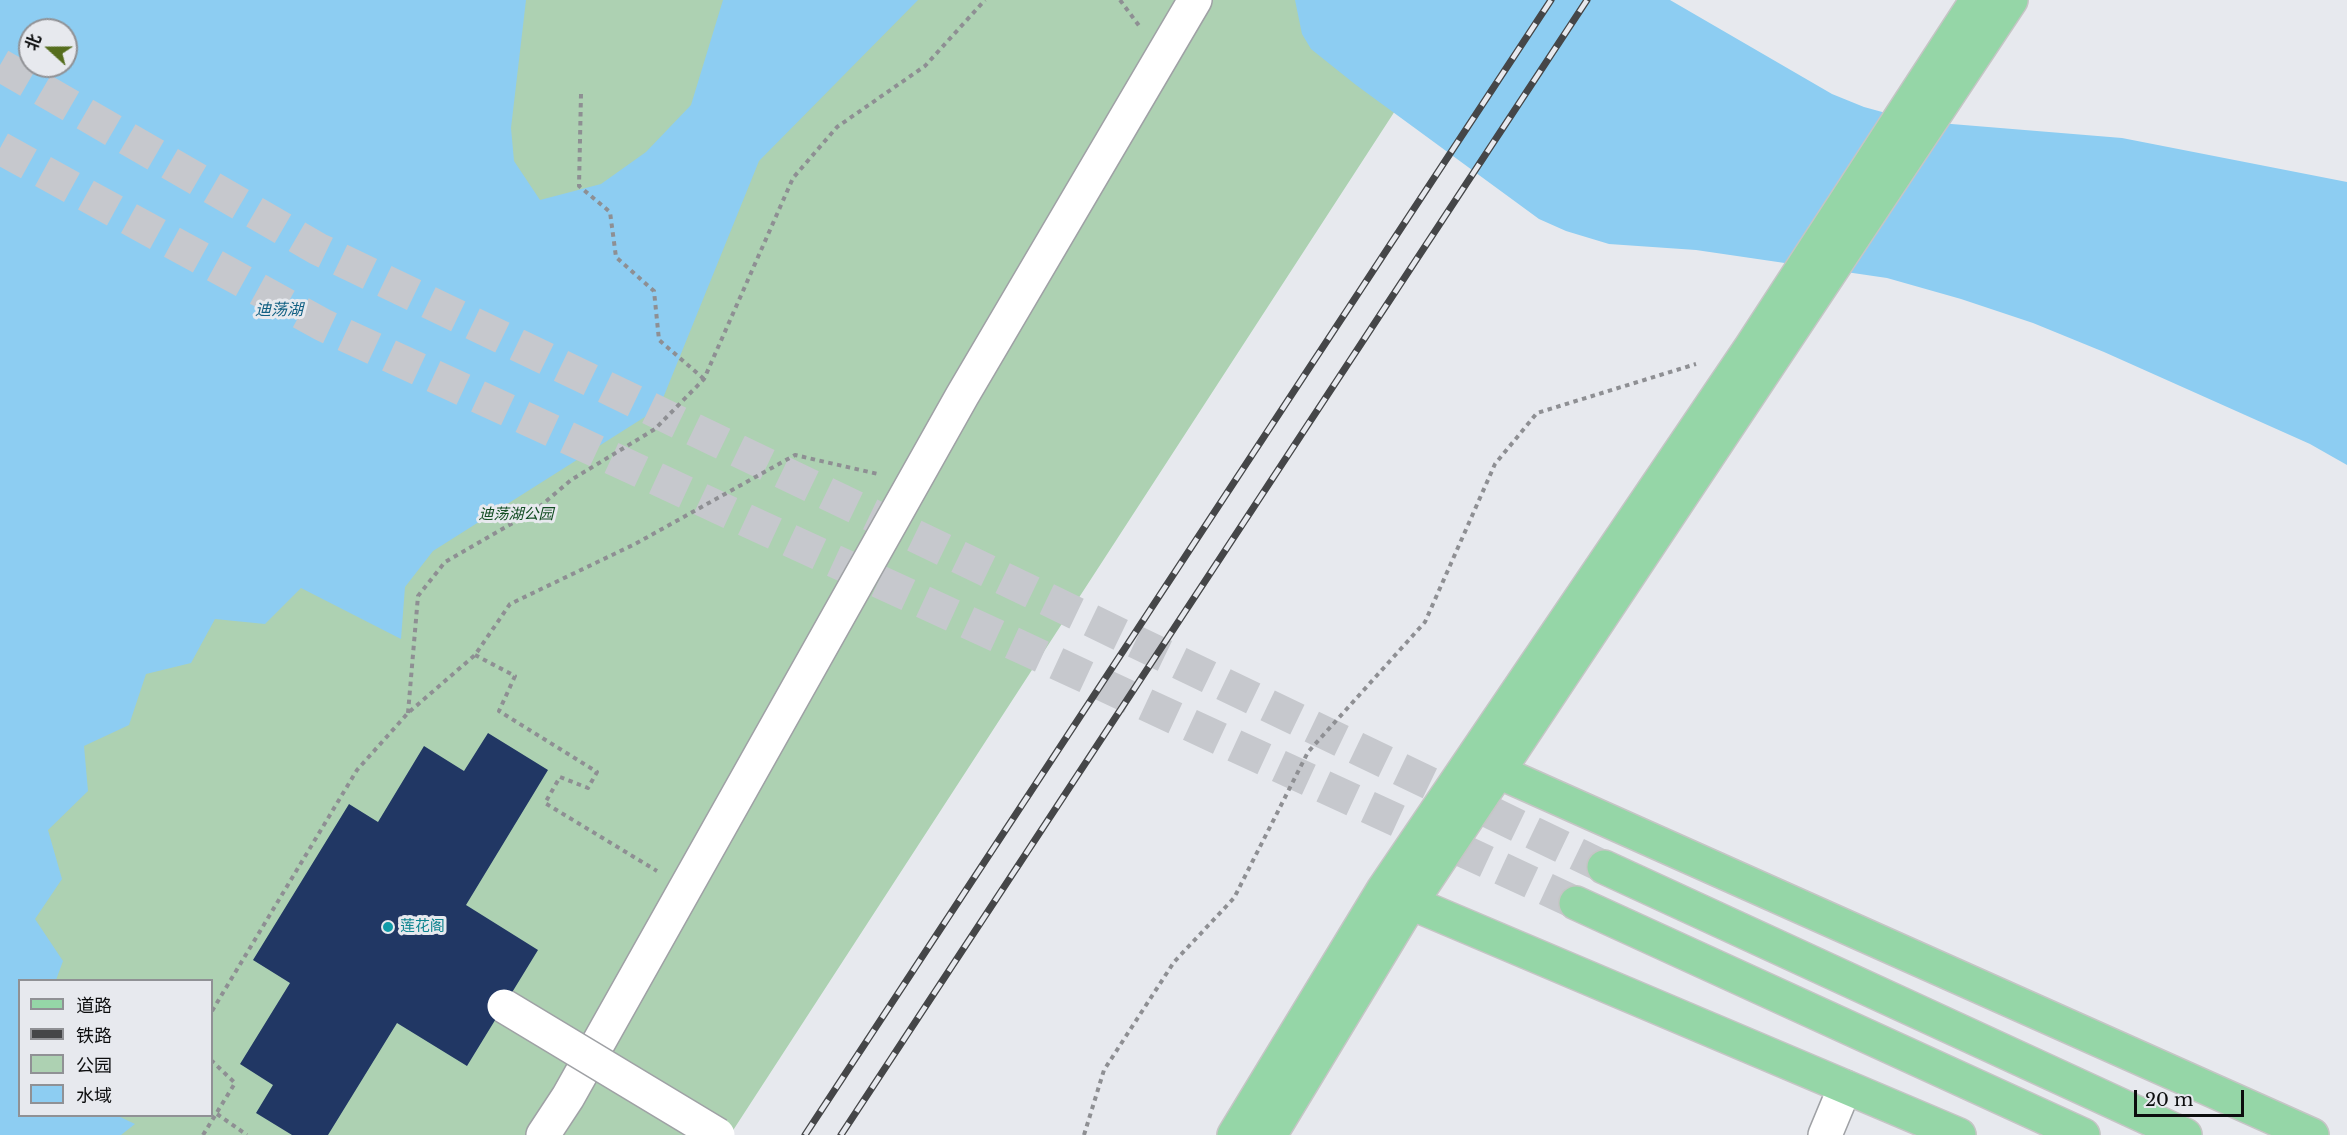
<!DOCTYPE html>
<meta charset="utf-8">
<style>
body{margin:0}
#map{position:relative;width:2347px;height:1135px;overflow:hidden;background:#e7e9ee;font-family:"Libre Baskerville","Noto Sans SC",serif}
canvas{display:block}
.legend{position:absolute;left:18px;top:979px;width:195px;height:138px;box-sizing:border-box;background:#e7e9ee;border:2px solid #909195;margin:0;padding:8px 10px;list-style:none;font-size:18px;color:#0d0e0f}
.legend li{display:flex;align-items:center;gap:12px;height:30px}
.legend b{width:30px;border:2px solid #909195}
.north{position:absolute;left:18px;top:18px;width:60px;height:60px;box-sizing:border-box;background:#e7e9ee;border:2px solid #909195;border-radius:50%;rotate:291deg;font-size:16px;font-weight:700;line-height:24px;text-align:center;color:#0d0e0f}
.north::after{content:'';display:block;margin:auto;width:21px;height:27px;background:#556d1d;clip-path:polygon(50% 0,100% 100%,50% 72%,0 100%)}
.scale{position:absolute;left:2134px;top:1090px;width:110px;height:27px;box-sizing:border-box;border:3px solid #0d0e0f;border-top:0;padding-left:8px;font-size:18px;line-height:21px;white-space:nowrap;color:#0d0e0f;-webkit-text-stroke:4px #e7e9ee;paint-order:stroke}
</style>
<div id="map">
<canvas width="2347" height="1135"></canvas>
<ul class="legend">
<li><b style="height:8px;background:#95d6a7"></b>道路</li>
<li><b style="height:8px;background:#454648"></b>铁路</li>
<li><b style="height:16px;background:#add1b2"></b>公园</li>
<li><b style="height:16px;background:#8dcdf2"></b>水域</li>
</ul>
<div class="north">北</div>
<div class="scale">20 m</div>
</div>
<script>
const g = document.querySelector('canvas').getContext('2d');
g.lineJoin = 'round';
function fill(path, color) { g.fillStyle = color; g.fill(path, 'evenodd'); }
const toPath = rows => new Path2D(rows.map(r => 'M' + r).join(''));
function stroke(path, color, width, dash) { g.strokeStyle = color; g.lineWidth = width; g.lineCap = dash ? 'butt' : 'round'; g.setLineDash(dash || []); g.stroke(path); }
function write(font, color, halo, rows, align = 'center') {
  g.font = font + ' "Libre Baskerville","Noto Sans SC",serif'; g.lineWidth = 6; g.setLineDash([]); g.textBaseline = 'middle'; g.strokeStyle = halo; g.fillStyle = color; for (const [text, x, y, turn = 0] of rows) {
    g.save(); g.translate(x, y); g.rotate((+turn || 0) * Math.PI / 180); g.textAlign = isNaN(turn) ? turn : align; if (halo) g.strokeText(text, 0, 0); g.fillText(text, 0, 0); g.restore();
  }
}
const green = toPath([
 [0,0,1467,0,730,1135,0,1135],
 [30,30,66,30,66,66,30,66],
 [20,980,212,980,212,1116,20,1116]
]);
const water = toPath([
 [0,0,526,0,511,128,514,161,540,200,601,184,646,152,691,105,723,0,918,0,759,161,659,408,433,551,405,587,401,639,301,588,265,624,215,619,191,663,146,674,129,725,84,746,88,791,48,830,62,879,35,919,63,961,56,980,20,980,20,1116,118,1116,135,1124,121,1135,0,1135],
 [30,30,66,30,66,66,30,66],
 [1295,0,1670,0,1832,94,1864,107,1915,121,2122,138,2347,182,2347,465,2310,444,2104,352,2033,323,1961,299,1887,278,1696,250,1609,244,1566,231,1539,219,1356,85,1311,49,1302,34]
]);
const building = toPath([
 [488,733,548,770,466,905,538,950,467,1066,397,1023,328,1135,292,1135,256,1113,273,1085,240,1064,290,983,253,960,349,804,378,822,424,746,464,771]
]);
const majorTunnel = toPath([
 [0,65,318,249,1604,867],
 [0,148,323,325,1576,903]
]);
const path = toPath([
 [1120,0,1140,27],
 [581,94,579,186,610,212,616,257,654,291,659,340,704,379],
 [475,655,515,676,499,711,597,772,588,788,560,777,545,803,657,871],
 [408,713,418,596,445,562,537,509,571,480,655,429,704,379,793,178,837,127,925,66,985,0],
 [212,1011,357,770,408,713,475,655,510,604,635,544,795,455,878,474],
 [217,1114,247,1135],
 [203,1135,235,1083,212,1061],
 [1084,1135,1104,1070,1174,962,1234,898,1308,752,1425,622,1495,464,1537,413,1696,364]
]);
const minor = toPath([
 [543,1135,568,1097,962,396,1195,0],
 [1825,1135,1845,1087]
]);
const major = toPath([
 [1481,764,2312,1135],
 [1604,867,2185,1135],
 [1390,894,1959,1135],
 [1576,903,2083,1135],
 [1234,1135,1383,890,1751,347,1977,0],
 [1270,1135,1410,904,2011,0]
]);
const rail = toPath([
 [805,1135,1551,0],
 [841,1135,1587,0]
]);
const minorBridge = toPath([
 [504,1006,718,1135]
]);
const markers = [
 [388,927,6,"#0f9aa8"]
];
const parkNames = [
 ["迪荡湖公园",516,515]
];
const cultureNames = [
 ["莲花阁",400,927]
];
const waterNames = [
 ["迪荡湖",279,310]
];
fill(green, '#add1b2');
fill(water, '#8dcdf2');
fill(building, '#213764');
stroke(majorTunnel, '#c6c8cd', 33, [33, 16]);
stroke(minor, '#9fa1a5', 36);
stroke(major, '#c5c5c5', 36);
stroke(path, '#8e8f93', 4, [4.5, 4.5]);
stroke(minor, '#fff', 33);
stroke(major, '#95d6a7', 33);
stroke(rail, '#454648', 7);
stroke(rail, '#e7e9ee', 4.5, [14]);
stroke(minorBridge, '#9fa1a5', 36, []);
stroke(minorBridge, '#fff', 33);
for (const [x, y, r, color] of markers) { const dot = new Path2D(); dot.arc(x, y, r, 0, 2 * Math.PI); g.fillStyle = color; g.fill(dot); stroke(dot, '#e7e9ee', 2); }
write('italic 15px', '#124c22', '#e7e9ee', parkNames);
write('15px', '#0d838f', '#e7e9ee', cultureNames, 'left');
write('italic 16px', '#105f82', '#e7e9ee', waterNames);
</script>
